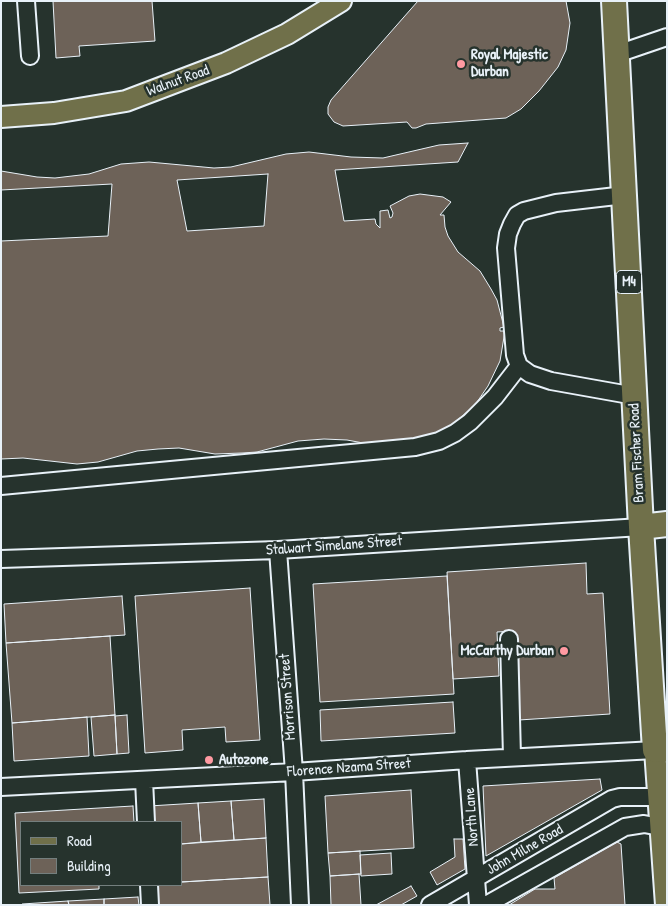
<!DOCTYPE html>
<style>
body{margin:0}
#map{position:relative;width:668px;height:906px;overflow:hidden;background:#26332d;font-family:"Patrick Hand",sans-serif}
canvas{display:block}
.frame{position:absolute;inset:0;border:2px solid #e8f1f8;pointer-events:none}
.legend{position:absolute;left:20px;top:821px;width:162px;height:65px;box-sizing:border-box;background:#26332d;border:1px solid #747f7e;margin:0;padding:6px 9px;list-style:none;font-size:15px;color:#e8f1f8}
.legend li{display:flex;align-items:center;gap:10px;height:25px}
.legend b{width:25px;border:1px solid #747f7e}
</style>
<div id="map">
<canvas width="668" height="906"></canvas>
<div class="frame"></div>
<ul class="legend">
<li><b style="height:6px;background:#70704a"></b>Road</li>
<li><b style="height:14px;background:#6d6258"></b>Building</li>
</ul>
</div>
<script>
const g = document.querySelector('canvas').getContext('2d');
g.lineJoin = 'round';
function fill(path, color) { g.fillStyle = color; g.fill(path, 'evenodd'); }
const toPath = rows => new Path2D(rows.map(r => 'M' + r).join(''));
function stroke(path, color, width, dash) { g.strokeStyle = color; g.lineWidth = width; g.lineCap = dash ? 'butt' : 'round'; g.setLineDash(dash || []); g.stroke(path); }
function write(font, color, halo, rows, align = 'center') {
  g.font = font + ' "Patrick Hand",sans-serif'; g.lineWidth = 5; g.setLineDash([]); g.textBaseline = 'middle'; g.strokeStyle = halo; g.fillStyle = color; for (const [text, x, y, turn = 0] of rows) {
    g.save(); g.translate(x, y); g.rotate((+turn || 0) * Math.PI / 180); g.textAlign = isNaN(turn) ? turn : align; if (halo) g.strokeText(text, 0, 0); g.fillText(text, 0, 0); g.restore();
  }
}
const building = toPath([
 [53,1,152,1,155,41,79,46,80,56,56,58,53,1],
 [418,1,566,1,570,23,566,50,558,67,539,91,521,109,506,118,426,124,416,128,412,128,407,122,343,126,334,122,328,114,328,107,331,100,418,1],
 [468,143,458,162,335,170,344,221,375,219,376,224,380,228,380,211,388,210,390,218,392,217,393,213,390,206,409,196,420,194,443,197,451,202,440,215,444,215,445,227,448,236,458,252,480,271,491,289,497,300,504,327,500,328,500,331,505,331,500,361,488,386,475,405,453,424,438,433,421,440,374,445,347,440,324,439,298,441,257,452,242,453,215,454,179,448,158,449,137,451,98,462,77,464,23,458,1,459,1,241,108,236,112,184,1,190,1,171,37,177,55,178,89,174,121,164,149,162,214,168,231,167,286,154,309,152,351,157,383,158,439,145,468,143],
 [268,174,264,226,187,231,177,180,268,174],
 [586,563,587,594,603,593,610,714,519,720,514,631,497,632,499,676,453,679,447,572,586,563],
 [447,576,454,694,320,702,313,584,447,576],
 [250,588,260,740,226,742,225,727,182,730,183,750,145,753,135,596,250,588],
 [122,596,125,635,6,643,4,604,122,596],
 [110,636,115,715,12,723,6,643,110,636],
 [453,702,455,733,321,741,320,710,453,702],
 [115,715,117,754,94,756,91,717,115,715],
 [127,715,129,753,117,754,115,716,127,715],
 [87,717,89,756,14,761,12,723,87,717],
 [600,779,602,790,486,856,483,786,600,779],
 [411,790,414,848,328,853,325,796,411,790],
 [264,799,266,838,234,840,231,801,264,799],
 [231,801,234,840,201,842,198,803,231,801],
 [198,803,201,842,181,844,181,822,150,822,149,806,198,803],
 [133,806,134,822,21,822,21,885,99,885,99,889,19,893,15,813,133,806],
 [266,838,268,877,181,882,181,844,266,838],
 [454,839,463,839,465,869,437,885,430,872,455,857,454,839],
 [617,842,621,844,625,905,509,905,535,889,555,889,554,878,617,842],
 [360,851,361,874,330,876,328,853,360,851],
 [391,853,392,874,361,876,360,855,391,853],
 [359,874,361,905,331,905,330,876,359,874],
 [268,877,270,905,155,905,154,885,181,885,181,882,268,877],
 [411,886,417,896,401,905,376,905,411,886],
 [138,897,139,905,104,905,104,899,138,897],
 [104,899,104,905,69,905,68,901,104,899],
 [68,901,69,905,23,905,22,904,68,901]
]);
const minor = toPath([
 [26,1,30,56],
 [617,54,667,37],
 [625,195,556,203,524,211,517,215,512,224,508,234,506,248,515,355,519,366,530,374,551,381,635,396],
 [1,486,415,447,439,441,455,433,470,422,495,397,519,366],
 [278,550,294,772,300,905],
 [1,559,278,550,641,527],
 [509,639,512,757],
 [467,760,478,905],
 [144,780,146,822],
 [1,787,294,772,467,760,655,750],
 [149,885,150,905],
 [430,905,612,799,620,797,658,797],
 [486,905,625,827,644,824,660,827]
]);
const major = toPath([
 [1,117,54,113,126,101,226,63,287,34,341,1],
 [655,750,666,905]
]);
const highway = toPath([
 [614,1,641,527,655,750,667,749],
 [641,527,667,524]
]);
const markers = [
 [461,64,5,"#ff9aa2"],
 [564,651,5,"#ff9aa2"],
 [209,760,5,"#ff9aa2"]
];
const shields = [
 [629,282,25]
];
const shieldNames = [
 ["M4",629,282]
];
const poiNames = [
 ["Royal Majestic",471,55],
 ["Durban",471,72],
 ["McCarthy Durban",554,651,"right"],
 ["Autozone",219,760]
];
const streetNames = [
 ["Walnut Road",178,81,-20],
 ["Bram Fischer Road",637,453,-93],
 ["Stalwart Simelane Street",334,546,-4],
 ["Morrison Street",288,697,-94],
 ["Florence Nzama Street",349,768,-4],
 ["North Lane",472,817,-94],
 ["John Milne Road",525,850,-30]
];
fill(building, '#6d6258');
stroke(building, '#e8f1f8', 1);
stroke(minor, '#e8f1f8', 20);
stroke(major, '#e8f1f8', 24);
stroke(highway, '#e8f1f8', 28);
stroke(minor, '#26332d', 16);
stroke(major, '#70704a', 20);
stroke(highway, '#70704a', 24);
for (const [x, y, r, color] of markers) { const dot = new Path2D(); dot.arc(x, y, r, 0, 2 * Math.PI); g.fillStyle = color; g.fill(dot); stroke(dot, '#26332d', 2); }
for (const [x, y, w] of shields) { const box = new Path2D(); box.roundRect(x - w / 2, y - 11.5, w, 23, 4); g.fillStyle = '#26332d'; g.fill(box); stroke(box, '#e8f1f8', 1); }
write('bold 14px', '#e8f1f8', null, shieldNames);
write('bold 15px', '#e8f1f8', '#26332d', poiNames, 'left');
write('15px', '#e8f1f8', '#26332d', streetNames);
</script>
